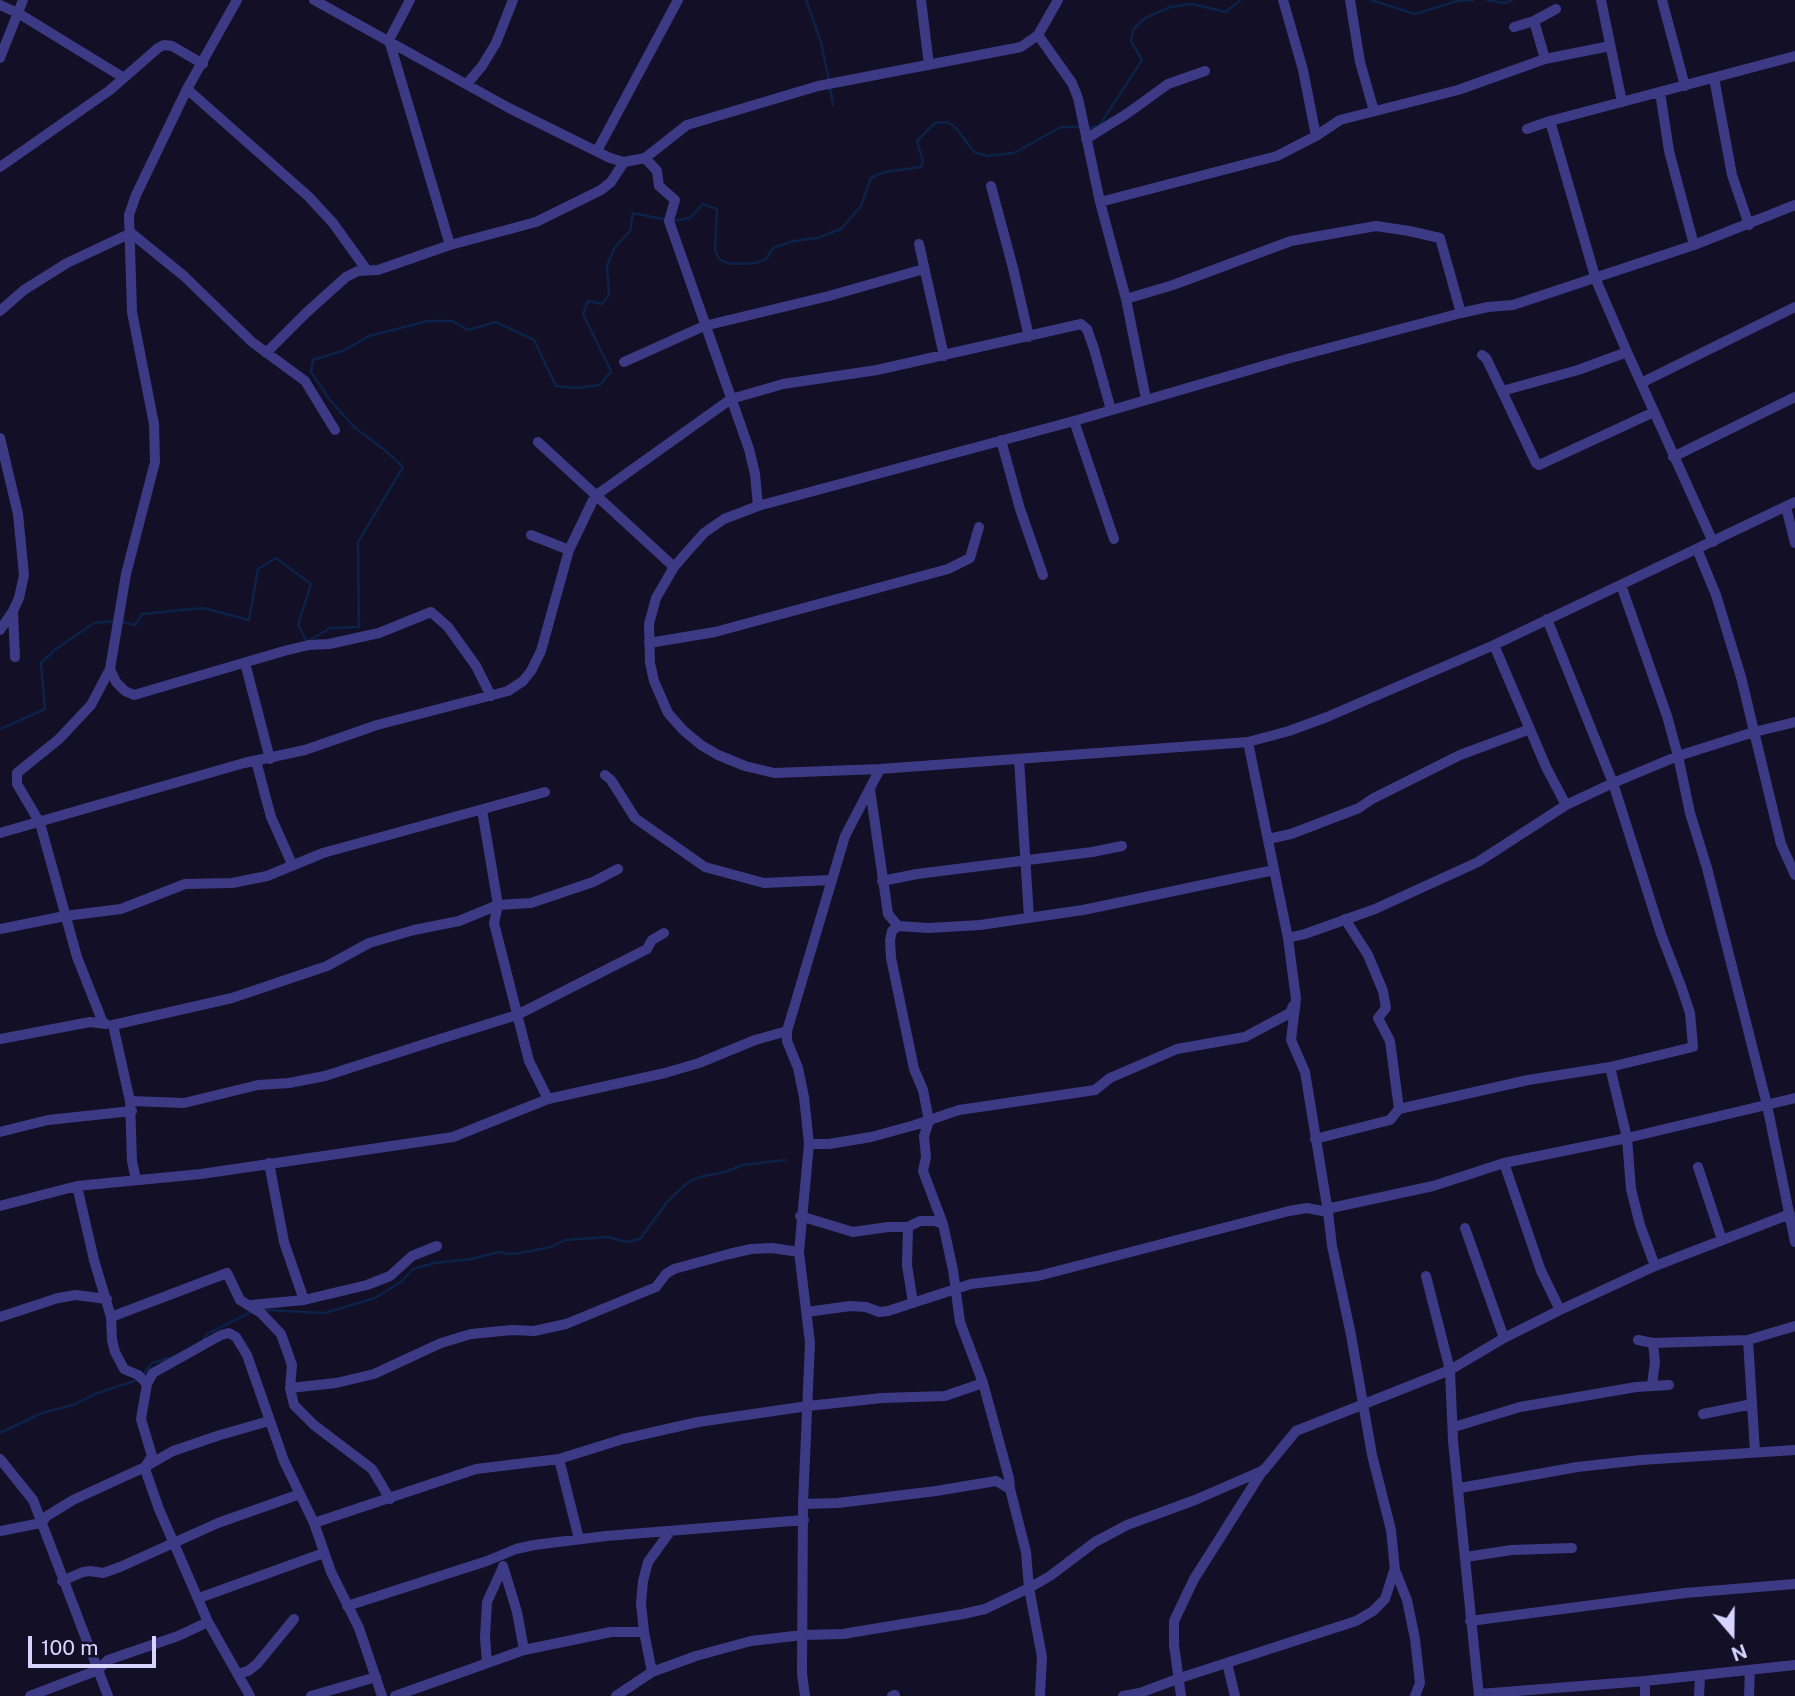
<!DOCTYPE html>
<style>
body{margin:0}
#map{position:relative;width:1795px;height:1696px;overflow:hidden;background:#130f26;font-family:"Public Sans",sans-serif}
canvas{display:block}
.north{position:absolute;left:1697px;top:1598px;width:70px;height:70px;-webkit-text-stroke:5px #130f26;paint-order:stroke;rotate:160deg;font-size:19px;font-weight:700;line-height:28px;text-align:center;color:#d9d4ff}
.north::after{content:'';display:block;margin:auto;width:24px;height:32px;background:#d9d4ff;clip-path:polygon(50% 0,100% 100%,50% 72%,0 100%)}
.scale{position:absolute;left:28px;top:1636px;width:128px;height:32px;box-sizing:border-box;border:4px solid #d9d4ff;border-top:0;padding-left:9px;font-size:21px;line-height:24px;white-space:nowrap;color:#d9d4ff;-webkit-text-stroke:5px #130f26;paint-order:stroke}
</style>
<div id="map">
<canvas width="1795" height="1696"></canvas>
<div class="north">N</div>
<div class="scale">100 m</div>
</div>
<script>
const g = document.querySelector('canvas').getContext('2d');
g.lineJoin = 'round';
const toPath = rows => new Path2D(rows.map(r => 'M' + r).join(''));
function stroke(path, color, width, dash) { g.strokeStyle = color; g.lineWidth = width; g.lineCap = dash ? 'butt' : 'round'; g.setLineDash(dash || []); g.stroke(path); }
const stream = toPath([
 [806,0,821,42,829,81],
 [1371,0,1415,14,1457,1,1474,0],
 [1487,0,1504,3,1512,0],
 [830,87,833,105],
 [1087,129,1099,126,1142,60,1131,41,1133,30,1145,18,1170,7,1192,4,1226,12,1240,0],
 [673,221,690,218,703,204,717,209,715,251,720,260,731,264,757,263,767,258,773,248,794,241,817,238,841,229,861,206,871,178,885,172,921,167,923,161,917,141,935,123,948,122,956,128,974,152,987,156,1014,153,1061,127,1081,127],
 [122,622,135,625,142,614,203,608,249,620,258,569,276,558,311,584,298,625,307,642,330,628,359,627,358,542,403,467,386,451,355,428,330,400,311,372,313,360,345,350,369,336,428,321,452,321,468,330,496,322,534,340,556,386,577,388,600,385,611,371,583,314,588,301,602,304,609,295,607,266,615,247,630,231,633,213,667,220],
 [0,729,45,709,41,663,56,649,94,623,115,621],
 [264,1310,325,1313,375,1298,401,1282,413,1269,434,1263,472,1259,498,1252,509,1254,520,1253,551,1247,565,1240,608,1237,627,1242,640,1239,667,1202,687,1183,699,1177,725,1172,743,1165,785,1160],
 [203,1340,207,1334,251,1312],
 [142,1377,152,1363,173,1357],
 [0,1433,42,1413,73,1405,95,1394,137,1380]
]);
const minor = toPath([
 [314,0,509,108,610,158,624,162,645,158,687,125,818,86,1021,47,1038,35,1058,0],
 [410,0,389,40,450,245],
 [921,0,929,65],
 [1283,0,1303,70,1316,136],
 [1350,0,1360,62,1374,111],
 [1601,0,1622,102],
 [1662,0,1685,86],
 [0,5,18,13,124,78],
 [1534,21,1556,9],
 [1514,27,1534,21,1545,59],
 [1038,35,1072,83,1078,98,1100,202,1126,299,1146,399],
 [0,58,23,0],
 [1714,78,1732,175,1749,225],
 [467,84,482,66,496,43,513,0],
 [187,89,308,196,333,223,366,269],
 [1660,92,1669,151,1694,245],
 [1550,121,1596,280,1627,352],
 [1527,129,1550,121,1795,56],
 [1086,139,1128,113,1168,84,1205,71],
 [597,151,678,0],
 [645,158,657,171,659,186,675,200,669,221,749,449,755,474,758,506],
 [0,167,110,90,158,48,164,45,172,46,203,64],
 [991,186,1013,268,1029,337],
 [1100,202,1277,156,1316,136,1340,120,1458,90,1545,59,1610,46],
 [1795,205,1694,245,1513,305,1488,307,1461,313,1287,359,1074,421,758,506,724,519,704,533,687,552,674,567,656,598,649,624,650,663,654,681,668,713,683,730,701,745,718,755,745,766,774,773,880,769,1248,742,1289,731,1327,717,1494,645,1795,502],
 [919,244,944,356],
 [1126,299,1173,285,1291,241,1376,226,1409,231,1440,238,1461,313],
 [0,311,24,290,67,263,131,233,184,276,252,342,305,381,335,430],
 [266,353,306,313,346,277,358,271,378,270,450,245,536,222,601,190,611,182,624,162],
 [1482,355,1486,358,1502,391,1578,370,1627,352,1713,542],
 [624,362,704,326,829,296,924,269],
 [1641,383,1795,307],
 [1502,391,1536,463,1539,465,1654,412],
 [1074,421,1114,539],
 [0,438,18,514,24,575,19,598,13,611,0,630],
 [1001,440,1020,509,1043,575],
 [538,442,674,567],
 [1673,457,1795,397],
 [1786,507,1795,543],
 [531,535,569,550],
 [1697,549,1716,595,1741,677,1781,844,1795,875],
 [1621,585,1667,716,1678,756,1690,813,1707,868,1767,1105,1795,1242],
 [13,612,15,657],
 [649,643,715,632,948,569,970,558,979,527],
 [1494,645,1546,767,1566,805],
 [245,663,270,759],
 [110,669,116,682,125,691,134,695,284,651,309,645,329,644,379,633,431,612,448,627,476,666,491,696],
 [1019,759,1029,918],
 [256,761,271,817,292,864],
 [605,775,611,780,635,818,705,867,764,883,830,880],
 [870,789,888,914,898,926,928,928,980,925,1083,910,1274,870],
 [0,833,244,763,305,750,377,725,508,691,523,681,531,671,541,651,569,550,595,496,731,399,783,384,877,370,1081,324,1087,329,1094,349,1111,410],
 [1268,839,1291,834,1359,808,1372,799,1460,755,1530,729],
 [882,881,917,874,1092,852,1122,846],
 [1345,919,1368,955,1383,991,1386,1008,1378,1018,1390,1041,1399,1109],
 [898,926,892,931,890,940,891,958,914,1069,923,1090,929,1121,924,1136,926,1157,923,1171,943,1224,953,1270,960,1322,983,1383,1009,1478,1010,1489],
 [0,929,65,916,121,909,185,884,232,883,267,876,323,853,545,792],
 [1288,938,1305,934,1375,909,1478,862,1566,805,1613,783,1678,756,1754,732,1795,722],
 [103,1023,77,957,40,823,17,784,17,773,59,739,91,705,110,669,126,574,155,462,154,424,132,312,129,215,136,195,187,89,237,0],
 [0,1039,90,1022,106,1024],
 [1610,1067,1627,1138,1631,1189,1640,1225,1655,1266],
 [548,1099,529,1061,494,923,498,905,531,903,593,882,618,869],
 [130,1101,184,1103,258,1085,289,1083,325,1076,437,1040,517,1015,647,949,652,940,664,933],
 [0,1132,48,1120,132,1111],
 [1315,1139,1390,1120,1399,1109,1528,1080,1610,1067,1693,1047,1690,1013,1681,986,1661,934,1613,783,1547,619],
 [809,1144,829,1144,871,1137,915,1125,959,1110,1095,1090,1110,1078,1177,1049,1245,1037,1290,1013,1293,1006],
 [269,1163,284,1242,304,1300],
 [1504,1163,1541,1271,1560,1310],
 [1698,1167,1722,1240],
 [136,1180,132,1161,130,1101,113,1025,232,998,327,966,369,943,414,930,459,921,498,905,482,810],
 [77,1186,94,1260,111,1317,112,1340,115,1352,124,1369,138,1375,147,1384],
 [0,1206,77,1186,201,1174,453,1137,548,1099,665,1073,699,1063,755,1040,787,1031],
 [800,1216,853,1232,888,1227,908,1227],
 [1465,1228,1504,1338],
 [1426,1276,1450,1370,1453,1441,1479,1696],
 [913,1303,907,1265,908,1227,920,1221,935,1221,943,1224],
 [251,1305,304,1300,367,1285,390,1276,412,1256,437,1246],
 [807,1312,850,1306,866,1307,879,1312,888,1311,971,1284,1038,1276,1289,1211,1307,1208,1328,1212,1305,1072,1291,1040,1296,999,1288,938,1248,742],
 [0,1317,58,1298,76,1295,107,1299],
 [111,1317,227,1273,240,1300,261,1313,281,1334,292,1365,290,1388,294,1405,314,1425,372,1469,390,1499],
 [1638,1340,1653,1343,1748,1340,1795,1326],
 [1748,1340,1755,1452],
 [1652,1385,1655,1362,1653,1343],
 [290,1388,336,1383,374,1374,441,1343,471,1334,512,1330,534,1331,566,1324,656,1287,666,1274,674,1269,729,1254,751,1249,772,1248,799,1252],
 [1703,1414,1752,1404],
 [1454,1427,1520,1407,1636,1387,1669,1385],
 [0,1459,33,1500,108,1696],
 [559,1459,579,1539],
 [1460,1488,1577,1467,1641,1460,1795,1450],
 [803,1504,838,1503,936,1491,996,1481,1010,1489,1026,1552,1029,1588,1042,1657,1040,1696],
 [314,1523,476,1469,559,1459,623,1439,698,1422,808,1406,882,1398,945,1396,983,1383],
 [0,1531,41,1523,47,1516,73,1500,145,1467,173,1451,220,1435,269,1421],
 [1466,1557,1511,1550,1572,1548],
 [503,1566,517,1612,524,1650],
 [62,1581,83,1572,90,1571,103,1573,120,1567,218,1523,300,1494],
 [199,1598,324,1553],
 [347,1606,487,1561,516,1549,534,1545,606,1536,804,1520],
 [1470,1621,1685,1593,1795,1584],
 [487,1663,485,1637,487,1602,503,1567],
 [1227,1663,1235,1696],
 [652,1672,644,1632,641,1603,643,1581,648,1562,669,1533],
 [238,1674,248,1671,257,1664,294,1619],
 [1645,1681,1645,1696],
 [1479,1694,1645,1681,1795,1665],
 [30,1696,98,1670,108,1660,178,1636,208,1622],
 [250,1696,208,1622,159,1509,146,1472,145,1467,152,1456,141,1419,147,1384,153,1373,221,1335,229,1333,236,1337,247,1355,284,1461,314,1523,331,1572,359,1628,382,1696],
 [311,1696,376,1677],
 [395,1696,524,1650,611,1632,644,1632],
 [616,1696,652,1672,696,1656,751,1641,803,1635,843,1634,963,1614,985,1609,1029,1588,1050,1576,1095,1542,1127,1525,1195,1500,1264,1470,1296,1431,1450,1370,1504,1338,1560,1310,1655,1266,1790,1214],
 [805,1696,802,1674,803,1504,810,1343,799,1252,809,1144,804,1097,798,1068,787,1041,787,1031,845,836,880,769],
 [892,1696,895,1695],
 [1123,1696,1140,1693,1180,1678,1356,1621,1373,1611,1385,1599,1394,1571],
 [1181,1696,1174,1645,1174,1621,1194,1579,1263,1470],
 [1415,1696,1420,1683,1415,1639,1407,1600,1395,1570,1391,1530,1372,1455,1351,1335,1332,1246,1328,1212,1331,1208,1433,1186,1504,1163,1627,1138,1795,1098],
 [1699,1696,1700,1676],
 [1749,1696,1750,1670]
]);
stroke(stream, '#0c2248', 2.5);
stroke(minor, '#3d3a85', 10);
</script>
